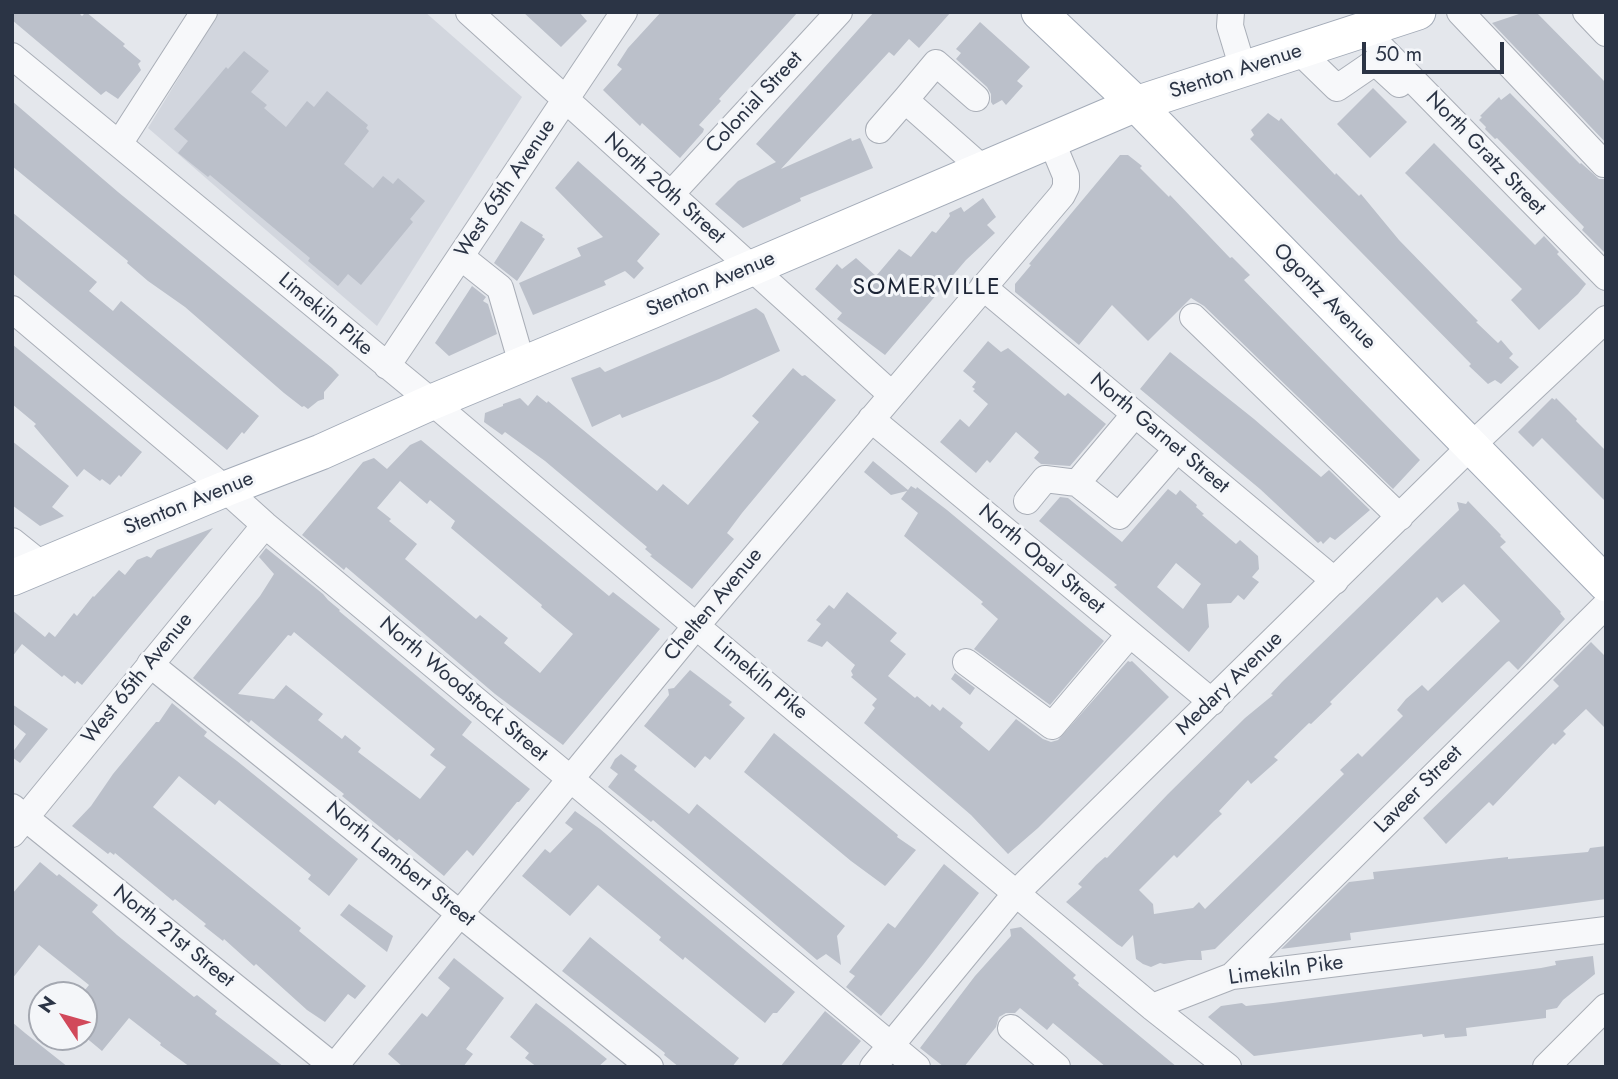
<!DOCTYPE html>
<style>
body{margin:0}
#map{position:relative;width:1618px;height:1079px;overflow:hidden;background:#e4e7ec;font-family:Jost,sans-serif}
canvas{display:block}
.frame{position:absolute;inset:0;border:14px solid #2b3445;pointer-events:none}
.north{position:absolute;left:28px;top:981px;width:70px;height:70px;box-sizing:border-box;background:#f4f6f9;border:2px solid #a4a8b1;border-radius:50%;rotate:306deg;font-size:19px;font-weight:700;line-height:28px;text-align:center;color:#2b3445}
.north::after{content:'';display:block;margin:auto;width:24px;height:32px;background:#d1495b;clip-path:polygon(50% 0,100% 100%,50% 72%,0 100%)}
.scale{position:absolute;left:1362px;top:42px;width:142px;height:32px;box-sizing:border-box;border:4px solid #2b3445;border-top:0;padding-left:9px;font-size:21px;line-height:24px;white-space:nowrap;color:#2b3445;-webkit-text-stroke:5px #f4f6f9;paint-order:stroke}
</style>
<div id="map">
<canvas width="1618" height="1079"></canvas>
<div class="frame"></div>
<div class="north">N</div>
<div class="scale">50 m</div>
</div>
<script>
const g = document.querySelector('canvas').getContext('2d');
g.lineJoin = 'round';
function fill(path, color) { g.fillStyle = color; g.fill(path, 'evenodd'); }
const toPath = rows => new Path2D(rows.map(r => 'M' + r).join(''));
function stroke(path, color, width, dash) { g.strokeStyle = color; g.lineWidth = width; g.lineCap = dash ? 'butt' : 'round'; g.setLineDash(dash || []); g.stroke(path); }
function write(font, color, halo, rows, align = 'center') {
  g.font = font + ' Jost,sans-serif'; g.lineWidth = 6; g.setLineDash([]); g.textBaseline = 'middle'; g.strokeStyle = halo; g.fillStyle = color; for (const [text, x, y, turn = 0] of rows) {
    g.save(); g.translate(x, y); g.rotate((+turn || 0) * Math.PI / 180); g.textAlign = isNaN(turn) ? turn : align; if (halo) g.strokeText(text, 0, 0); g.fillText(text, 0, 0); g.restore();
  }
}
const built = toPath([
 [219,12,425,12,522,97,377,326,148,128]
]);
const building = toPath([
 [12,12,78,12,82,16,86,12,125,44,123,46,141,61,138,64,141,70,118,99,106,91,101,95,12,20],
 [523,12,579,12,587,21,561,47],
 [661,12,798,12,719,99,721,101,699,125,704,129,703,132,680,158,642,123,640,126,603,90,622,69,617,65,628,48],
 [874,12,951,12,919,48,909,39,894,56,889,52,781,169,851,138,852,141,860,138,873,168,800,198,801,201,743,228,715,204,738,181,776,162,756,144],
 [1525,12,1536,12,1606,83,1606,143,1492,23],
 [980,22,1030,67,1017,81,1023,86,1006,105,1002,100,993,105,991,102,991,94,987,87,956,59,961,53,956,49],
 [244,51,269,71,251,92,267,105,264,108,286,127,307,101,314,107,327,91,368,125,366,128,369,131,344,164,373,188,383,176,393,184,398,178,425,201,410,219,413,222,361,285,348,274,338,286,308,261,310,258,210,175,208,177,178,153,188,141,174,129,226,67,228,69],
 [1373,88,1407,122,1370,158,1337,124],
 [1510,93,1580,164,1581,163,1599,179,1606,179,1606,254,1582,230,1584,227,1497,138,1495,139,1485,129,1486,127,1479,120,1482,117,1480,116,1499,97,1501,100],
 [12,101,118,192,332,368,339,375,324,392,324,399,318,401,308,409,304,406,302,407,284,393,185,307,148,281,127,263,128,261,12,166],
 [1268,113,1279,121,1281,118,1335,175,1336,173,1359,196,1361,194,1399,240,1478,321,1476,322,1498,343,1501,340,1513,354,1509,358,1519,367,1501,384,1495,380,1488,384,1469,366,1471,364,1250,139,1254,135,1251,130],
 [1434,143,1535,245,1544,236,1559,252,1557,254,1586,284,1578,294,1539,330,1511,300,1522,289,1405,173],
 [1120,155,1128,155,1142,166,1140,168,1169,197,1170,195,1230,258,1232,257,1250,275,1244,280,1420,460,1393,489,1204,306,1191,298,1148,341,1112,305,1079,345,1015,292,1015,284,1031,265,1029,264],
 [578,161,660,234,637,261,644,268,634,279,625,271,604,281,606,285,533,315,519,283,581,256,577,248,603,237,555,188],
 [983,198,996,217,987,225,995,233,966,260,885,355,837,319,842,313,815,289,837,264,842,269,856,258,876,276,899,249,911,257,932,231,936,233,950,216,949,213,961,207,964,212],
 [12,212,97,282,89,291,113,311,121,301,259,416,244,434,242,432,227,450,12,273],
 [521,221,543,235,542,237,545,239,517,281,494,263],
 [472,286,486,297,483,301,488,304,497,334,449,356,435,343],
 [756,308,764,314,780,351,719,379,622,418,620,414,592,427,571,378,600,367,605,372],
 [988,341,1001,352,1008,348,1065,396,1068,393,1106,424,1070,466,1041,464,1034,458,1039,452,1016,432,990,463,987,460,976,473,940,442,960,419,969,427,988,404,973,391,975,389,972,387,976,382,963,371],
 [12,344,142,452,121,477,119,475,110,485,102,479,100,481,84,469,77,477,34,426,36,424,12,404],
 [1170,352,1254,419,1321,477,1329,470,1370,510,1335,540,1330,537,1323,544,1321,541,1318,543,1260,489,1140,389],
 [793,368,802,376,805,375,836,400,742,513,727,533,734,539,692,589,650,556,652,555,645,549,647,547,545,461,505,432,502,435,484,422,485,413,503,406,503,404,520,398,528,406,537,395,547,403,548,401,657,491,663,484,688,505,759,422,752,416],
 [1552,398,1555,400,1556,398,1577,419,1576,421,1606,451,1606,502,1542,438,1533,447,1518,432],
 [421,440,609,596,613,592,660,629,563,745,495,694,346,567,344,570,302,535,363,462,374,458,387,469,410,445],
 [400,481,427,504,430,500,455,521,451,528,542,605,541,607,573,634,540,673,504,643,508,638,480,615,476,619,405,559,417,544,389,521,391,519,377,508],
 [12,441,69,486,52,507,64,516,40,526,12,505],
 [873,461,908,490,911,486,916,489,917,487,947,510,1104,641,1050,705,974,649,998,619,981,604,983,602,904,536,918,513,901,499,907,491,891,495,864,472],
 [1168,489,1176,495,1180,490,1197,505,1196,507,1204,514,1202,515,1236,544,1240,540,1258,556,1259,569,1252,577,1259,582,1244,600,1238,595,1231,603,1207,604,1209,627,1189,652,1114,587,1117,585,1039,521,1060,497,1068,498,1122,542],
 [1176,563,1201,584,1183,609,1157,587],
 [1468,501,1501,535,1500,536,1506,542,1500,547,1561,612,1560,613,1565,619,1518,670,1509,661,1507,662,1215,949,1201,951,1202,960,1188,960,1164,964,1160,963,1151,967,1143,964,1136,959,1133,935,1122,947,1117,944,1066,902,1082,887,1078,884,1096,865,1105,857,1107,858,1168,794,1245,718,1273,695,1271,694,1282,682,1459,510,1457,502,1466,504],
 [1464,584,1500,621,1428,691,1422,685,1406,699,1397,710,1403,716,1362,757,1358,753,1340,770,1344,774,1205,909,1199,902,1193,908,1154,914,1153,904,1139,890,1174,855,1177,858,1214,821,1222,814,1219,811,1248,780,1251,784,1278,760,1274,757,1309,723,1311,724,1332,704,1330,702,1437,597,1442,603],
 [213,528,82,685,77,681,75,684,64,675,62,677,22,644,12,657,12,610,45,637,49,632,55,637,74,613,77,616,93,596,94,597,119,570,125,575,137,560,147,556,151,558,157,550],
 [266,548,323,594,328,600,340,610,339,611,472,722,462,735,530,789,519,802,517,802,473,856,467,850,444,876,399,839,397,841,342,796,344,794,273,738,251,720,249,723,193,678,260,596,274,574,259,557],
 [294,632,435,749,430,755,446,767,420,799,358,752,361,748,345,735,342,739,318,720,323,714,286,685,274,699,238,694,288,635,291,636],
 [847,592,897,633,890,641,906,654,888,676,915,698,917,696,930,707,932,704,940,711,943,707,963,723,960,727,989,751,1016,719,1043,739,1051,742,1058,740,1128,661,1130,662,1132,661,1169,697,1038,828,1008,854,971,815,864,723,875,708,872,705,877,699,851,677,853,675,851,671,855,665,827,641,822,647,807,641,821,624,816,620,829,605,834,609],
 [1591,642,1606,657,1606,729,1586,709,1563,731,1566,734,1555,745,1553,743,1493,806,1489,802,1446,844,1423,818,1559,686,1553,680],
 [690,670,732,702,729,705,745,718,710,760,705,756,695,768,644,726,669,695,668,689,674,688],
 [955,673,975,688,970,695,951,679],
 [172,703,207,732,204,736,237,761,358,859,329,896,308,879,311,875,219,800,215,805,179,776,153,807,301,928,299,931,366,986,355,999,348,994,325,1022,307,1010,256,964,254,966,224,939,223,941,204,926,206,924,175,899,173,901,115,853,114,855,110,852,108,854,72,826,91,806,113,774,156,722,159,722],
 [12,704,48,729,20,763,12,757,12,753,26,734,12,723],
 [774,733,898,835,897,837,916,850,887,884,885,886,851,861,744,772],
 [621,754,637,766,634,770,689,814,697,804,845,926,837,936,841,965,826,954,817,960,653,820,651,822,608,787,618,774,610,768,615,759],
 [575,811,600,829,795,992,777,1013,773,1013,765,1023,685,957,683,960,659,940,661,937,649,927,598,885,570,916,522,876,545,849,550,853,573,829,565,823],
 [1606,846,1606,899,1350,933,1351,940,1281,949,1349,882,1374,879,1373,872,1508,857,1508,859,1588,852,1590,848],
 [40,862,57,876,59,874,98,905,92,912,117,935,194,997,197,995,217,1011,215,1014,284,1067,190,1067,160,1045,161,1043,129,1018,102,1051,84,1036,84,991,89,985,39,945,12,979,12,894],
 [944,864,979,893,923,965,881,1016,846,987,855,976,849,972,888,923,895,928],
 [349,904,393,936,387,952,340,915],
 [1021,927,1076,975,1073,978,1079,983,1078,985,1177,1067,1106,1067,1053,1023,1047,1030,1020,1008,1015,1013,1006,1013,999,1017,996,1027,964,1067,944,1067,920,1048,975,976,1011,936,1010,929],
 [590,937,739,1058,732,1067,679,1067,664,1055,665,1053,562,971],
 [1593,956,1595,974,1563,1000,1557,1008,1546,1010,1546,1018,1466,1028,1467,1036,1445,1038,1444,1034,1423,1037,1422,1034,1254,1056,1208,1017,1221,1006,1242,1003,1246,1006,1273,1003,1541,968,1556,965,1555,961],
 [454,958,504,998,466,1049,473,1054,463,1067,403,1067,388,1054,422,1013,427,1017,450,988,438,978],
 [536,1003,566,1026,607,1059,598,1067,537,1067,525,1058,529,1053,510,1037],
 [825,1011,861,1041,843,1063,840,1067,780,1067],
 [12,1022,25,1033,68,1067,12,1067]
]);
const minor = toPath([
 [469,12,891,394],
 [1231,12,1230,26,1243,69],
 [1460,12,1604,164],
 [1586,12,1606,33],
 [1364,30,1606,277],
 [1299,51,1337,88,1375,62,1399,84],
 [12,56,432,402,696,626,1152,1007,1228,1067],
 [905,100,936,63,976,98],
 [879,130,905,100,983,169],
 [119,144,204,12],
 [671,194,839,12],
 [461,257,500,288,522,364],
 [983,287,1335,581],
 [12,309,225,489,265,525,917,1067],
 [1193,317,1400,517],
 [387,366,624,12],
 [1135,414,1077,483,1119,516,1177,449],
 [871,419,1212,702],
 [1027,501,1045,479,1077,483],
 [12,541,42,565],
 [966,662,1052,726,1130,634],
 [150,664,650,1067],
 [12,807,334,1067,696,626,1062,195,1066,187,1066,176,1051,140],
 [12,834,265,525],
 [1232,976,1606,605],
 [1152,1007,1232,976,1606,930],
 [1011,1028,1057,1067],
 [873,1067,1017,892,1470,447,1606,319],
 [1546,1067,1606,1007]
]);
const major = toPath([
 [1039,12,1136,104,1606,584],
 [12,578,225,489,321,452,432,402,651,311,1136,104,1418,12]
]);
const streetNames = [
 ["Stenton Avenue",1236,72,-18],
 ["Colonial Street",755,103,-47],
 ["North Gratz Street",1485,154,46],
 ["West 65th Avenue",506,189,-56],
 ["North 20th Street",664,189,42],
 ["Stenton Avenue",711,285,-23],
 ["Ogontz Avenue",1324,297,46],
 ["Limekiln Pike",325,315,40],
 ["North Garnet Street",1159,434,40],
 ["Stenton Avenue",189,504,-22],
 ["North Opal Street",1041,560,40],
 ["Chelten Avenue",714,605,-50],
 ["West 65th Avenue",138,679,-51],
 ["Limekiln Pike",760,679,40],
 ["Medary Avenue",1230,684,-44],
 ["North Woodstock Street",463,690,40],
 ["Laveer Street",1419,790,-45],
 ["North Lambert Street",400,865,39],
 ["North 21st Street",173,937,39],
 ["Limekiln Pike",1286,971,-8]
];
const neighbourhoodNames = [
 ["SOMERVILLE",927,288]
];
fill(built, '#d2d6de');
fill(building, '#bbc0ca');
stroke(minor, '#a9aeb7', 28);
stroke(major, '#a3abb8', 37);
stroke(minor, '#f7f8fa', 26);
stroke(major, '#fff', 35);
write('21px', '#2b3445', '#f4f6f9', streetNames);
g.letterSpacing = '2px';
write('23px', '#1d2536', '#f4f6f9', neighbourhoodNames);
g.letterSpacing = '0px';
</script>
